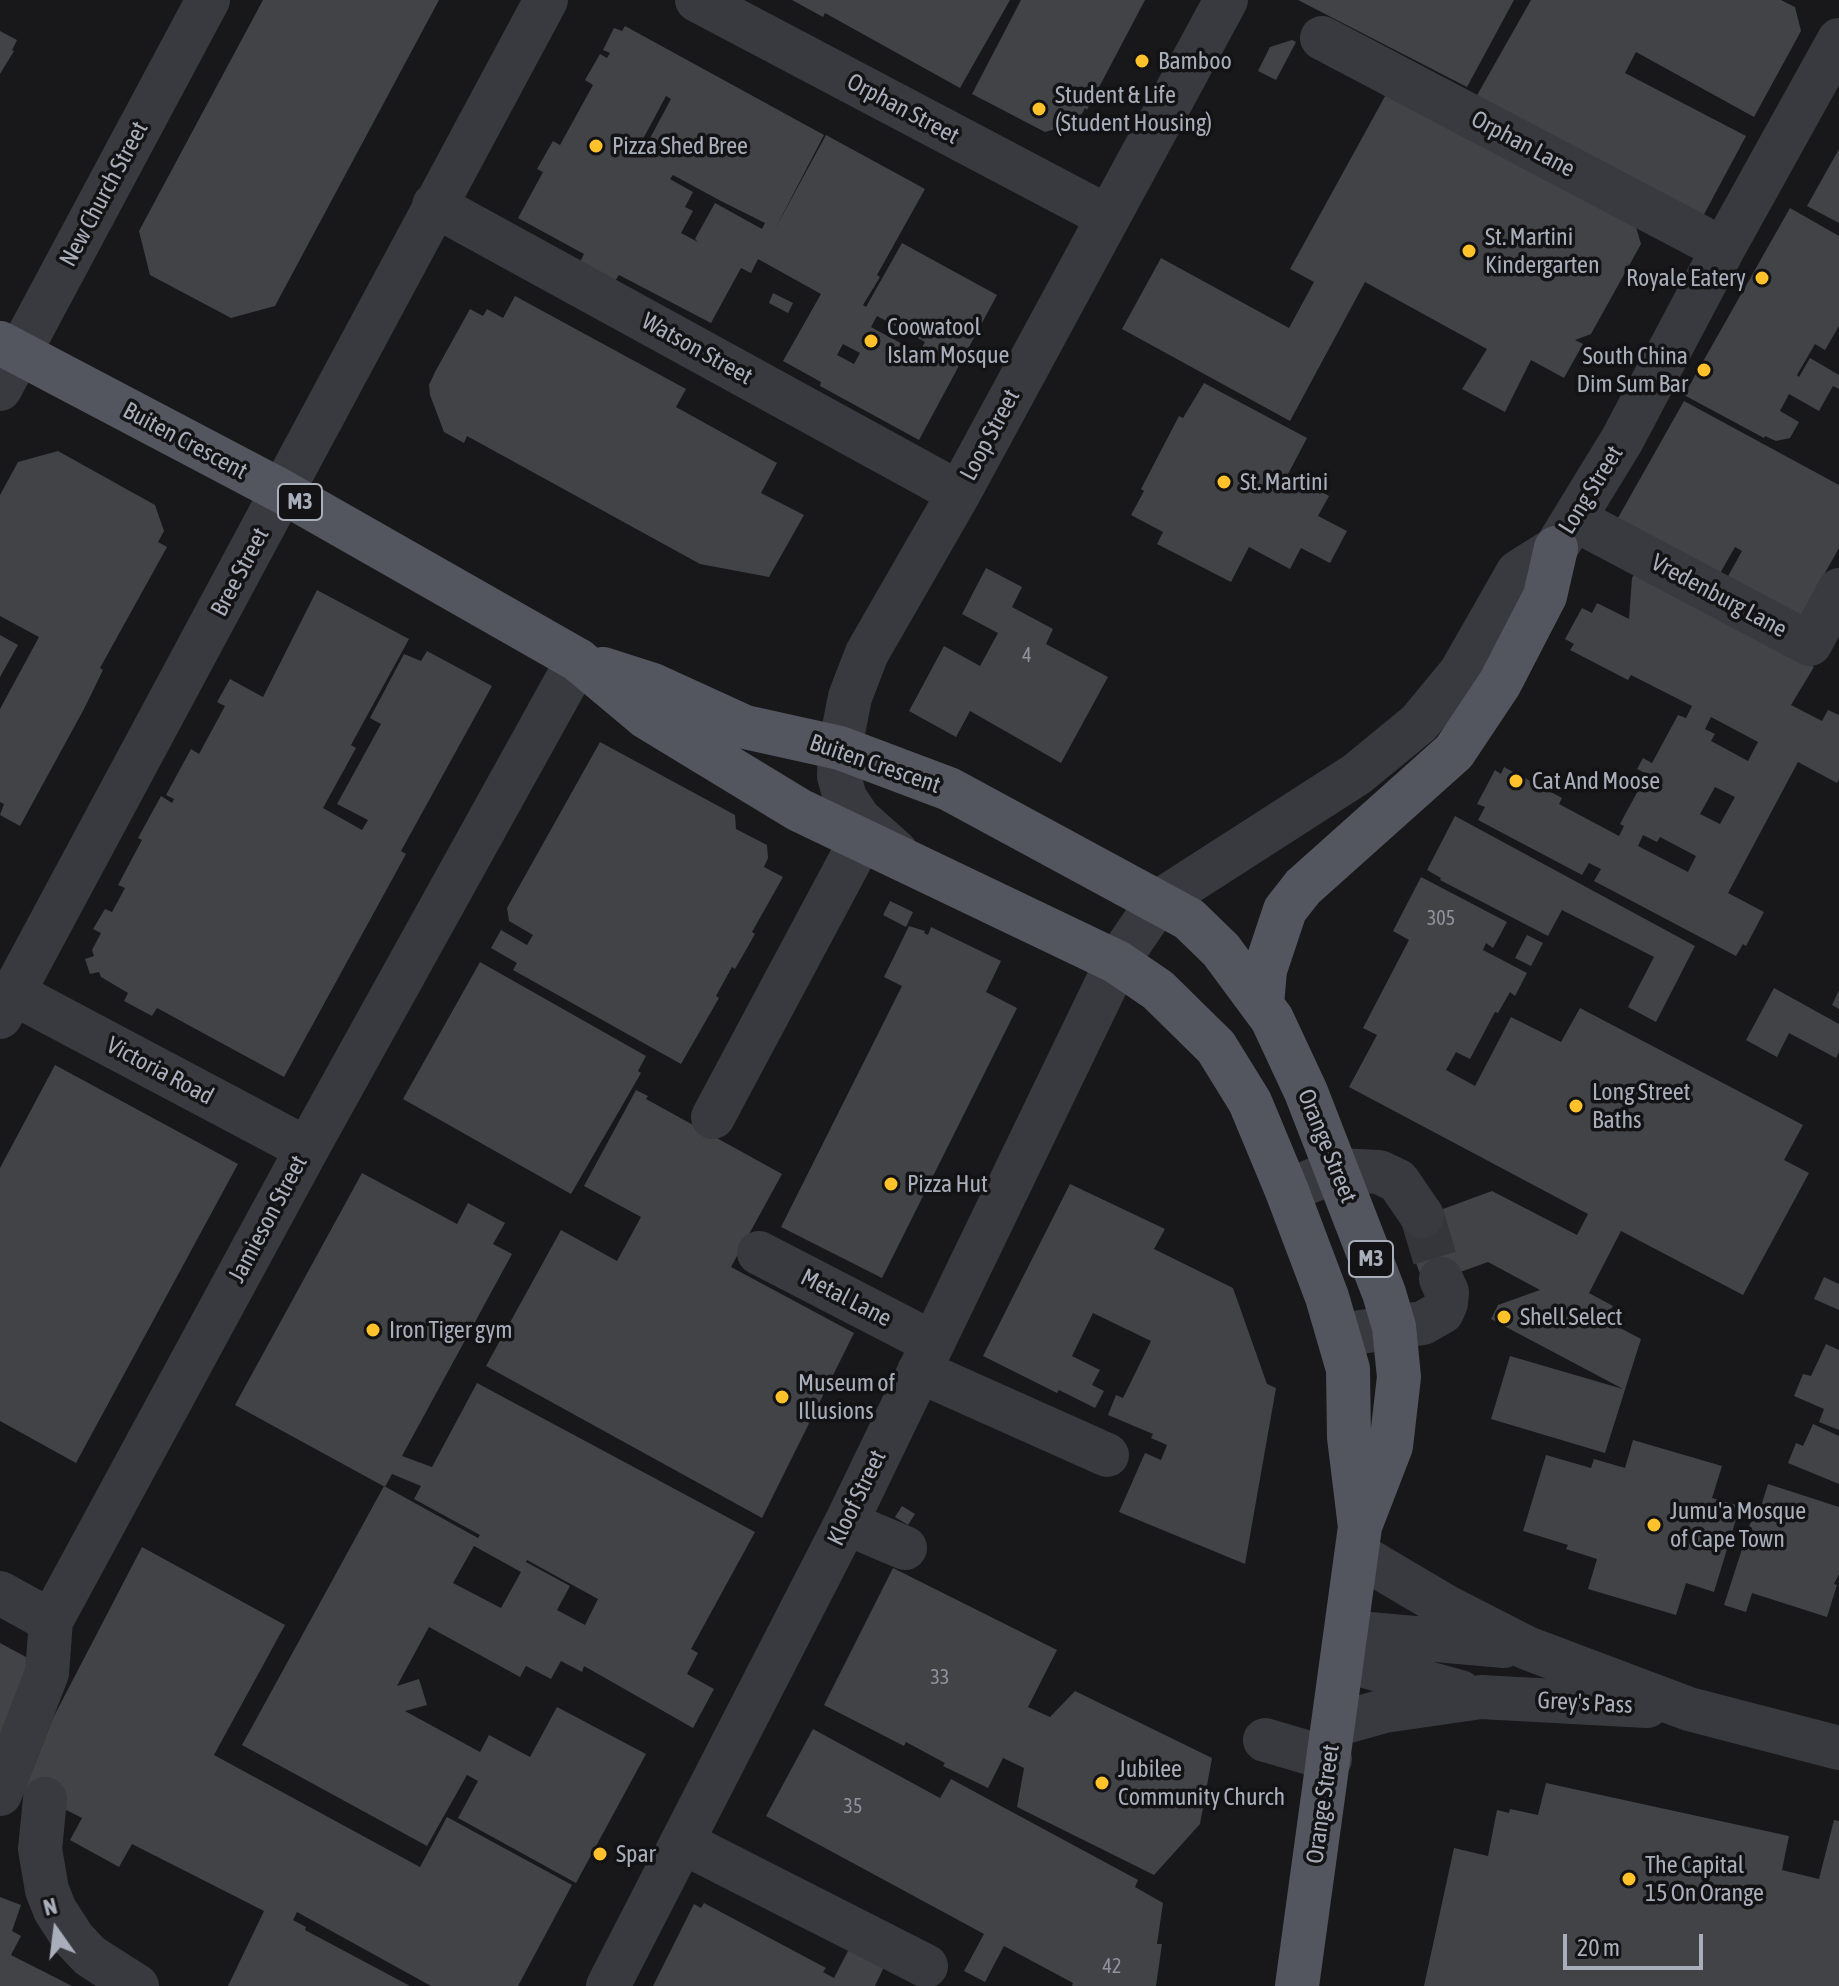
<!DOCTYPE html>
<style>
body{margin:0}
#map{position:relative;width:1839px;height:1986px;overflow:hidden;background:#18181a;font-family:"Asap Condensed",sans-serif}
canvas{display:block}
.north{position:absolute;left:16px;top:1890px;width:80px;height:80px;-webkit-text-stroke:6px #131315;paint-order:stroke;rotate:346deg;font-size:22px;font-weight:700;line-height:32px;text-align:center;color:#a9aebb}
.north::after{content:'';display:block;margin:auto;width:28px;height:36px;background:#a9aebb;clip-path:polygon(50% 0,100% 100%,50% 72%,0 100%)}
.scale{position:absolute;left:1563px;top:1934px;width:140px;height:36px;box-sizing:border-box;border:4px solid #a9aebb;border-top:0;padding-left:10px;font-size:24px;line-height:28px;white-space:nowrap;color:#a9aebb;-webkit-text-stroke:6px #131315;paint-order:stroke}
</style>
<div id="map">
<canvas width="1839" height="1986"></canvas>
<div class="north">N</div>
<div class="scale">20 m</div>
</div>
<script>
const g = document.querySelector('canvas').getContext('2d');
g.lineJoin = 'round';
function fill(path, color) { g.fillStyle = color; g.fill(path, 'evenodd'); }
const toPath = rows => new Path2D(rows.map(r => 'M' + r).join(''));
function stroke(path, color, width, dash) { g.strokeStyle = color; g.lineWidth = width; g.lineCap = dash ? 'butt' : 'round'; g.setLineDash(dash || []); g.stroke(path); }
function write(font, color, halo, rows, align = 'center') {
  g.font = font + ' "Asap Condensed",sans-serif'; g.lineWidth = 7; g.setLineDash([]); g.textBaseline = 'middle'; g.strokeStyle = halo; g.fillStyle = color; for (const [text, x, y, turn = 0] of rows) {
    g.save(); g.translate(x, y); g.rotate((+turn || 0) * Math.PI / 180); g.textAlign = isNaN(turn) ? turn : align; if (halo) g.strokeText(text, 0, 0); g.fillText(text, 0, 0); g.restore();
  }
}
const building = toPath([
 [263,0,439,0,275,306,231,318,150,275,139,231],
 [792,0,1010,0,960,88,825,13,823,17],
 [1021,0,1145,0,1087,110,1085,108,1077,123,1045,132,972,94],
 [1298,0,1514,0,1467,87],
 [1531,0,1781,0,1795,7,1801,31,1754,117,1636,52,1625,73,1746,136,1702,218,1476,97],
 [625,26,824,135,775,229,826,135,925,189,877,275,880,277,863,305,866,307,902,243,997,295,919,440,820,386,821,382,783,361,821,294,758,259,751,273,741,268,711,323,619,275,615,281,580,262,584,254,518,218,543,172,537,169,553,141,560,145,593,85,585,80,600,54,607,58,610,53,603,50,614,28,622,31],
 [666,96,671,99,648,142,643,139],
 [673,175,719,200,765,223,762,229,715,203,695,239,698,242,681,233,693,211,685,207,693,192,670,179],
 [877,316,925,342,919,353,871,327],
 [843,344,860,353,854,364,837,355],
 [0,31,17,40,12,50,14,51,0,74],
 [1292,40,1296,42,1276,80,1258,71,1270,47],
 [1389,89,1636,227,1641,244,1591,334,1575,340,1583,344,1564,378,1531,360,1505,412,1462,389,1487,349,1365,282,1290,421,1122,329,1161,258,1289,328,1314,282,1290,269],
 [1839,149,1839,223,1807,206],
 [1790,208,1839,236,1839,326,1825,350,1815,344,1797,375,1799,377,1810,358,1839,375,1839,389,1833,386,1819,411,1789,394,1780,411,1799,422,1790,438,1776,441,1765,436,1764,438,1684,395],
 [773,293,793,303,788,313,769,303],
 [515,296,686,389,676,407,777,463,761,493,804,515,769,577,700,564,467,436,464,443,444,432,430,395,429,385,435,372,470,309,483,316,487,309,503,318],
 [1204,383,1307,438,1288,474,1329,496,1318,516,1347,531,1330,563,1301,548,1290,569,1249,547,1231,582,1157,544,1163,532,1131,515,1144,491,1141,489,1179,416,1183,418],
 [1684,401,1839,485,1839,548,1795,626,1723,585,1742,551,1735,547,1715,582,1614,525],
 [58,451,155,505,164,531,158,542,167,547,100,668,103,670,84,709,20,826,0,815,4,804,0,802,0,709,39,637,0,616,0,495,18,462],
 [986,568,1022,587,1012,607,1053,629,1046,644,1108,677,1061,763,970,711,956,737,909,711,944,646,980,666,998,633,962,614],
 [1635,573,1814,667,1791,705,1822,721,1828,710,1839,715,1839,779,1837,783,1798,762,1728,893,1764,912,1746,946,1743,944,1736,956,1594,881,1601,869,1589,863,1582,875,1478,820,1485,807,1477,804,1495,770,1501,774,1504,767,1562,798,1559,804,1619,836,1624,826,1620,824,1647,774,1637,769,1643,758,1652,763,1678,715,1686,718,1692,706,1631,675,1628,680,1570,650,1574,644,1565,639,1582,608,1592,613,1597,603,1629,619,1632,578],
 [1711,717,1758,742,1748,761,1711,741,1715,734,1705,729],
 [1715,787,1735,797,1720,824,1700,814],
 [1643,835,1657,842,1660,837,1696,856,1688,872,1638,846],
 [317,590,409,639,351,745,356,748,323,808,362,830,368,820,337,804,381,724,370,718,404,654,421,661,427,651,492,686,401,851,406,854,284,1077,157,1008,152,1016,124,1001,128,993,101,977,99,972,90,974,85,959,94,956,92,950,101,933,93,929,105,909,112,912,125,888,118,885,142,840,138,838,161,796,172,803,174,799,166,795,191,749,199,754,225,706,217,702,230,679,263,697],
 [0,635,18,645,0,677],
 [600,742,735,815,736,829,767,845,768,858,764,867,783,877,752,932,755,934,735,969,732,967,716,996,719,998,681,1064,513,970,517,963,491,948,501,930,527,945,533,935,509,921,507,908],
 [1455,816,1695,946,1656,1022,1628,1007,1654,957,1562,910,1548,936,1440,880,1441,878,1427,870],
 [1421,877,1507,922,1493,948,1486,943,1483,950,1527,973,1515,996,1510,992,1498,1013,1495,1012,1470,1059,1456,1052,1446,1070,1475,1086,1511,1017,1561,1042,1580,1008,1803,1125,1784,1160,1809,1173,1743,1295,1621,1231,1589,1293,1613,1306,1605,1320,1641,1339,1605,1453,1491,1419,1510,1356,1623,1389,1491,1319,1498,1305,1540,1290,1488,1262,1424,1285,1402,1224,1492,1191,1577,1235,1588,1214,1349,1087,1377,1035,1363,1028,1409,940,1393,931],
 [890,901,913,912,906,927,883,915],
 [909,926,925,931,924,933,928,935,931,927,1001,961,986,992,1017,1008,882,1278,781,1227,902,986,884,977],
 [1527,935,1543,943,1531,966,1515,958],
 [480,962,646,1056,638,1071,641,1073,571,1194,403,1099],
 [1774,988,1839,1024,1839,1052,1836,1058,1789,1033,1777,1057,1746,1040],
 [1839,990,1839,1009,1832,1005],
 [55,1065,238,1164,76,1463,0,1421,0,1168],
 [636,1090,648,1096,646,1099,782,1174,731,1267,854,1333,762,1518,486,1366,561,1230,617,1261,641,1217,584,1186],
 [362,1173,457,1224,468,1203,505,1223,493,1244,512,1254,402,1456,432,1467,477,1383,755,1532,691,1649,698,1653,687,1674,714,1689,693,1728,584,1666,582,1672,561,1661,551,1679,526,1666,520,1677,429,1627,397,1686,419,1679,427,1705,405,1711,480,1752,489,1735,530,1757,557,1707,646,1754,576,1883,458,1818,478,1781,467,1775,427,1846,242,1745,384,1486,478,1538,480,1535,414,1499,421,1486,392,1474,385,1487,235,1405],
 [474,1546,521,1572,501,1608,453,1583],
 [527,1560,598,1599,585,1625,557,1610,570,1586,526,1562],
 [1070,1184,1165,1229,1154,1249,1233,1288,1267,1384,1276,1388,1245,1564,1119,1512,1145,1453,1161,1460,1167,1445,1151,1438,1153,1434,1108,1415,1116,1395,1123,1398,1151,1341,1093,1313,1072,1356,1100,1370,1092,1385,1104,1391,1095,1408,1059,1390,1057,1393,983,1356],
 [1824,1277,1839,1284,1839,1310,1814,1299],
 [1826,1344,1839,1350,1839,1430,1819,1422,1824,1409,1794,1396,1803,1374,1811,1376],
 [1813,1424,1839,1436,1839,1484,1788,1463,1796,1443,1803,1446],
 [1633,1440,1722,1466,1712,1498,1740,1506,1714,1592,1686,1583,1676,1615,1588,1589,1597,1559,1566,1549,1568,1545,1523,1531,1546,1455,1591,1468,1594,1459,1625,1468],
 [1768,1484,1839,1507,1839,1574,1834,1584,1837,1585,1827,1617,1752,1593,1746,1612,1724,1605,1752,1518,1757,1519],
 [902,1506,915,1514,908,1525,895,1517],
 [142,1547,285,1625,214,1755,420,1867,447,1817,572,1885,518,1986,431,1986,297,1912,293,1920,306,1927,305,1930,410,1986,228,1986,264,1911,132,1844,119,1867,70,1840,82,1818,25,1789,53,1718],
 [893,1568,1057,1650,1028,1707,1050,1717,1075,1691,1212,1758,1200,1824,1154,1875,1017,1807,1024,1768,1003,1758,988,1788,943,1766,945,1763,906,1742,904,1746,824,1705],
 [0,1643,39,1664,0,1738],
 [813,1729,940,1798,951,1779,1138,1880,1135,1887,1163,1903,1157,1944,1162,1944,1156,1986,1072,1986,1073,1983,1004,1946,985,1982,964,1971,984,1934,766,1816],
 [1546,1783,1789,1836,1782,1870,1819,1879,1834,1820,1839,1821,1839,1986,1424,1986,1454,1848,1488,1856,1497,1810,1509,1813,1510,1809,1538,1815],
 [0,1897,21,1905,12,1931,21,1936,11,1955,72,1986,0,1986],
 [704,1903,826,1968,823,1972,834,1978,849,1949,884,1967,875,1986,653,1986,694,1904,701,1908]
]);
const minorTunnel = toPath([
 [1422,1216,1441,1279]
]);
const minor = toPath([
 [697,0,1108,217],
 [1322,38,1723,249],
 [434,205,959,493],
 [0,389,208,0],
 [1574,519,1810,644,1839,590],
 [896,852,859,819,845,798,839,776,840,748,850,697,867,653,959,493,1226,0],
 [13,993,307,1149],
 [0,1017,546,0],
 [713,1117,861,840],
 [1287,1191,1338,1170,1379,1172,1398,1181,1422,1216],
 [759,1253,933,1343],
 [1340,1335,1423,1323,1442,1312,1446,1303,1447,1292,1441,1279],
 [919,1371,1107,1455],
 [846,1523,905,1548],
 [1357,1554,1445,1606,1527,1648,1689,1709,1839,1748],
 [0,1593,51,1621],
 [1347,1632,1504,1646],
 [1343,1660,1460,1692],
 [1334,1725,1384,1711,1481,1697,1647,1706],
 [1265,1740,1330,1759],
 [0,1794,47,1673,51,1621,307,1149,578,660],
 [45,1799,40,1849,47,1890,55,1910,73,1938,90,1956,137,1986],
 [682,1842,926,1966],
 [608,1986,846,1523,1117,962,1158,902,1357,774,1419,723,1461,672,1518,572,1556,548,1622,440,1723,249,1839,40]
]);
const major = toPath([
 [0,343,283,492,578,660,646,717,799,810,1117,962,1158,990,1216,1047,1250,1102,1287,1191,1327,1297,1348,1369,1349,1437,1360,1527,1297,1986],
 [603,669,653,685,745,727,840,748,949,789,1189,919,1221,950,1272,1019,1306,1092,1384,1293,1394,1327,1399,1377,1391,1446,1362,1521],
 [1262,1004,1265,970,1285,910,1303,887,1454,752,1500,683,1545,596,1556,548]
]);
const markers = [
 [1142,61,8,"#ffc22b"],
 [1039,109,8,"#ffc22b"],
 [596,146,8,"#ffc22b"],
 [1469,251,8,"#ffc22b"],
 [1762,278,8,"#ffc22b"],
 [871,341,8,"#ffc22b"],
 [1704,370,8,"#ffc22b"],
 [1224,482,8,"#ffc22b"],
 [1516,781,8,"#ffc22b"],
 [1576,1106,8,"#ffc22b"],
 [891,1184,8,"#ffc22b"],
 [1504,1317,8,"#ffc22b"],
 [373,1330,8,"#ffc22b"],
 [782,1397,8,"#ffc22b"],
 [1654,1525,8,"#ffc22b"],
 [1102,1783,8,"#ffc22b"],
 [600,1854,8,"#ffc22b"],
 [1629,1879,8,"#ffc22b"]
];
const numberNames = [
 ["4",1027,656],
 ["305",1441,919],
 ["33",940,1678],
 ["35",853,1807],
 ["42",1112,1967]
];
const shields = [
 [300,502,44],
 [1371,1259,44]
];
const shieldNames = [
 ["M3",300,502],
 ["M3",1371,1259]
];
const poiNames = [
 ["Bamboo",1158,61],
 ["Student & Life",1055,95],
 ["(Student Housing)",1055,123],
 ["Pizza Shed Bree",612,146],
 ["St. Martini",1485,237],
 ["Kindergarten",1485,265],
 ["Royale Eatery",1746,278,"right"],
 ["Coowatool",887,327],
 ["Islam Mosque",887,355],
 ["South China",1688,356,"right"],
 ["Dim Sum Bar",1688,384,"right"],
 ["St. Martini",1240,482],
 ["Cat And Moose",1532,781],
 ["Long Street",1592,1092],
 ["Baths",1592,1120],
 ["Pizza Hut",907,1184],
 ["Shell Select",1520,1317],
 ["Iron Tiger gym",389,1330],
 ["Museum of",798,1383],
 ["Illusions",798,1411],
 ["Jumu'a Mosque",1670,1511],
 ["of Cape Town",1670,1539],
 ["Jubilee",1118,1769],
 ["Community Church",1118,1797],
 ["Spar",616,1854],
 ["The Capital",1645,1865],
 ["15 On Orange",1645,1893]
];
const streetNames = [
 ["Orphan Street",903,109,28],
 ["Orphan Lane",1523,144,28],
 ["New Church Street",104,194,-62],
 ["Watson Street",697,349,29],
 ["Loop Street",990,435,-62],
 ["Buiten Crescent",185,441,28],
 ["Long Street",1591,490,-58],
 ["Bree Street",240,572,-62],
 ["Vredenburg Lane",1719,596,28],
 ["Buiten Crescent",875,764,19],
 ["Victoria Road",160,1071,28],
 ["Orange Street",1327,1146,68],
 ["Jamieson Street",268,1219,-62],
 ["Metal Lane",846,1298,27],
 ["Kloof Street",857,1498,-64],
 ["Grey's Pass",1585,1703,3],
 ["Orange Street",1323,1804,-82]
];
fill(building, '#424347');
stroke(minorTunnel, '#35363a', 44, [44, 22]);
stroke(minor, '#393940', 44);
stroke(major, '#54565f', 44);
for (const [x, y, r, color] of markers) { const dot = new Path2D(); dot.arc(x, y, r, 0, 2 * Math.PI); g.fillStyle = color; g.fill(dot); stroke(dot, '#131315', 3); }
write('20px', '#8f939e', null, numberNames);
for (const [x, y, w] of shields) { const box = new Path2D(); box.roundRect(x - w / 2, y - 18, w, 36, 6); g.fillStyle = '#131315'; g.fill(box); stroke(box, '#a9aebb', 2); }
write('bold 22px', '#a9aebb', null, shieldNames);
write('24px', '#a9aebb', '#131315', poiNames, 'left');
write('24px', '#a9aebb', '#131315', streetNames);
</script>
